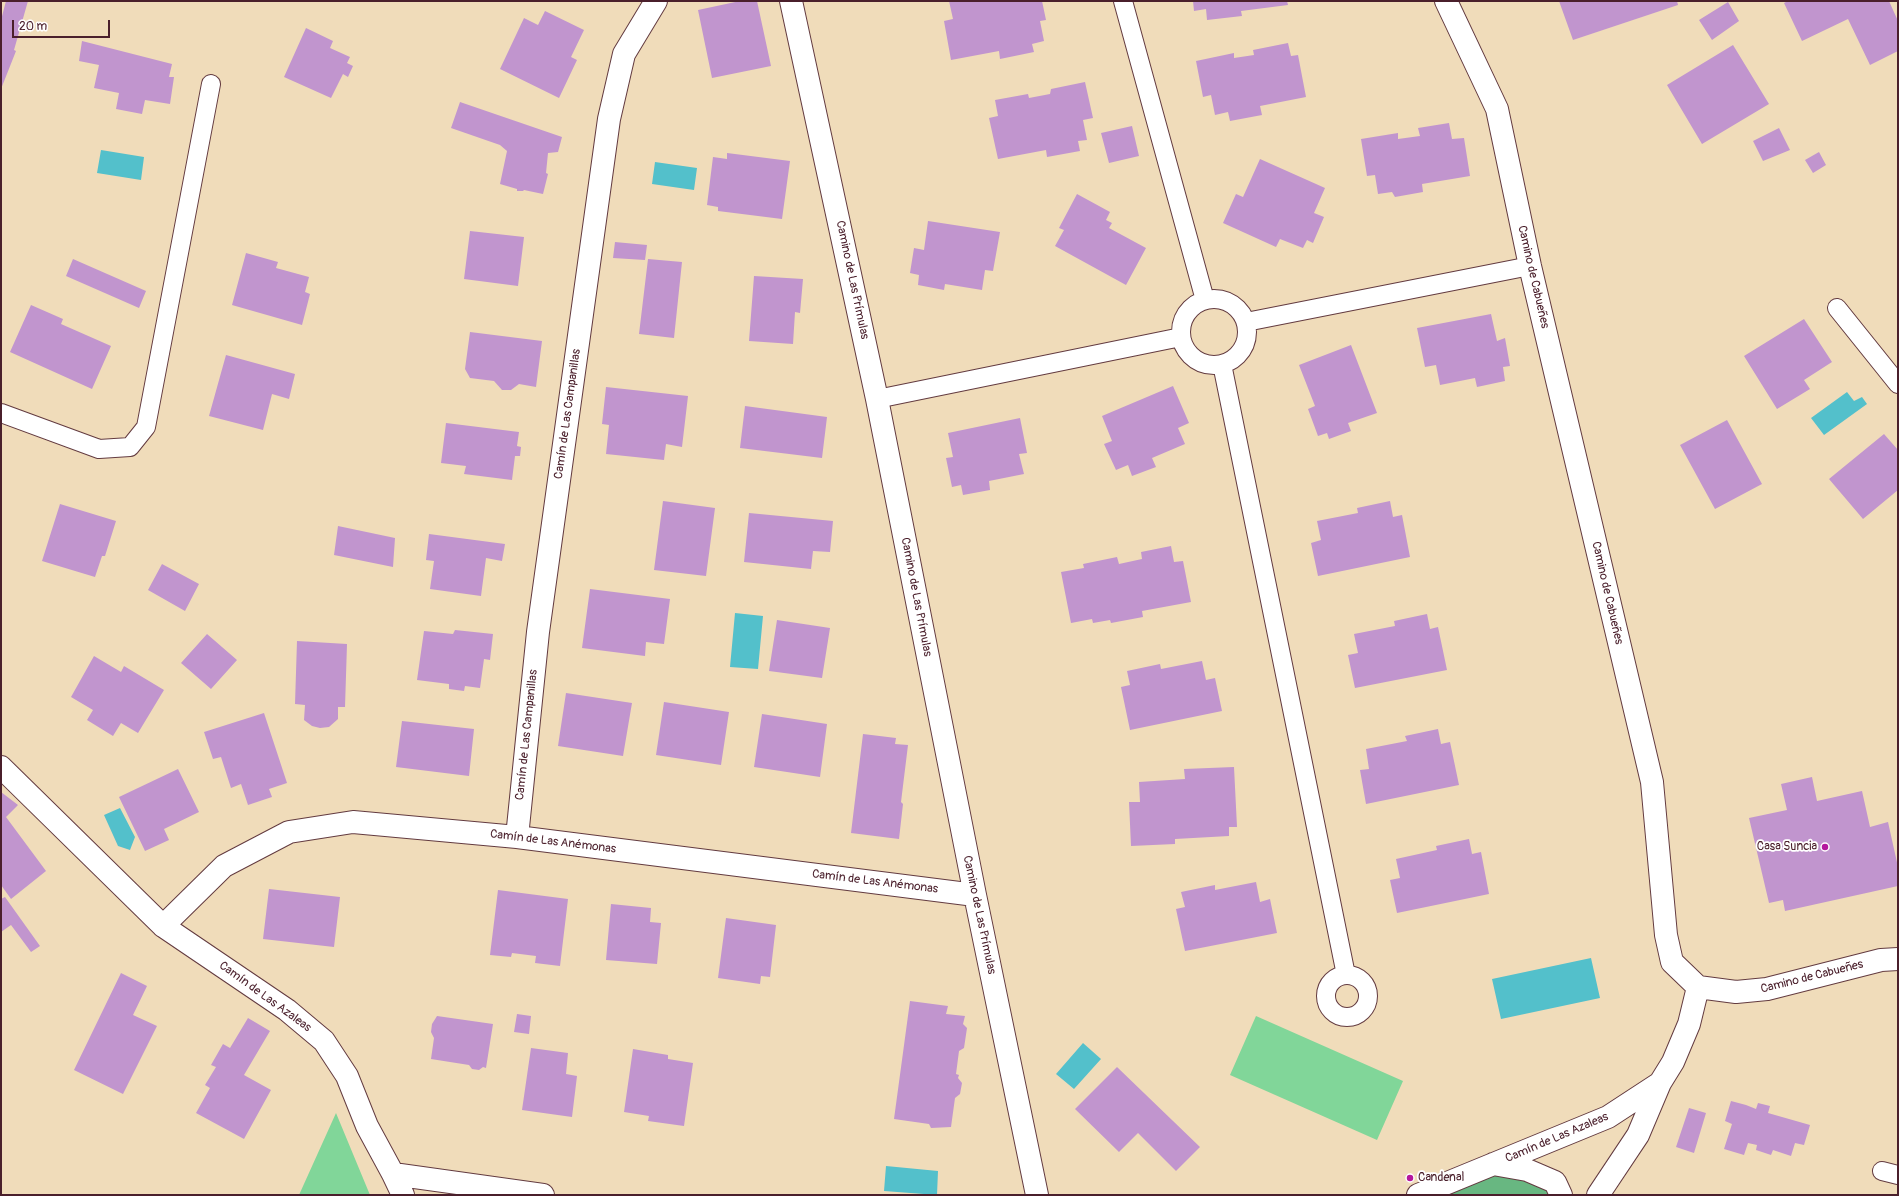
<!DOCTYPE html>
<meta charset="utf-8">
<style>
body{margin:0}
#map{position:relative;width:1899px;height:1196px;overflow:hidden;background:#f0dcba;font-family:Pangolin,sans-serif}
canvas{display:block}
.frame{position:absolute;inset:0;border:2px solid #4a1f2b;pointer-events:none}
.scale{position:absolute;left:12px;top:20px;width:98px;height:18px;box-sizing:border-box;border:2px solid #4a1f2b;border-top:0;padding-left:5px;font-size:12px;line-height:14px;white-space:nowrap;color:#4a1f2b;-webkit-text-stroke:3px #fff;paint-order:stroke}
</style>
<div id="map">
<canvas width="1899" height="1196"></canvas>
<div class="frame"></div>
<div class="scale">20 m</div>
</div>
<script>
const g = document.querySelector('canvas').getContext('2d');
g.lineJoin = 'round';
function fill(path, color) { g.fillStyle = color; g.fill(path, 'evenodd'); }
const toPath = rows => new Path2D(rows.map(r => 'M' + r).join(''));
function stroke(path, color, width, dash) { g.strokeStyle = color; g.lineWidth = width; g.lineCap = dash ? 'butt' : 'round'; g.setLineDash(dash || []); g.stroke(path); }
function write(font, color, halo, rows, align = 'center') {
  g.font = font + ' Pangolin,sans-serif'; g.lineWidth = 3.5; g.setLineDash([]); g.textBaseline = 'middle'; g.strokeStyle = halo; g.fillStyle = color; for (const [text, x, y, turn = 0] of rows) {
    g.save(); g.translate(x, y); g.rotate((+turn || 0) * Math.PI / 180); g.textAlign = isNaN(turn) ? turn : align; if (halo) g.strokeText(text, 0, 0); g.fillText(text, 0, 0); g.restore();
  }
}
const green = toPath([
 [1256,1016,1403,1081,1377,1140,1230,1075],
 [336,1113,370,1195,299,1195]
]);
const forest = toPath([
 [1493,1164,1561,1195,1418,1195]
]);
const water = toPath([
 [101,150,144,157,141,180,97,173],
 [655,162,697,168,694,190,652,184],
 [1847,392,1854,401,1862,397,1867,404,1824,435,1811,418],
 [735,613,763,616,758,669,730,667],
 [120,808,135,837,130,850,118,846,104,815],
 [1591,958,1600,998,1501,1019,1492,979],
 [1083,1043,1101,1059,1074,1089,1056,1074],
 [886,1166,938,1171,937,1195,884,1191]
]);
const building = toPath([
 [6,1,28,1,14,50,16,51,1,89,1,20],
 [740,1,757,1,771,66,712,78,698,10],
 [949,1,1042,1,1046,20,1040,21,1044,41,1032,44,1034,52,1000,59,999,51,951,60,944,21,953,19],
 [1193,1,1287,1,1288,5,1241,11,1242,16,1207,20,1206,9,1194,11],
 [1559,1,1677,1,1678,5,1573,40],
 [1788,1,1889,1,1898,21,1898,51,1870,65,1848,19,1802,41,1784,3],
 [1728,2,1739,21,1712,40,1699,20],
 [545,11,584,30,571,57,577,60,559,98,500,69,524,18,538,25],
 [306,28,333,41,330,48,350,57,347,63,353,66,348,77,343,74,331,98,284,77],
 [82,41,172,64,169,77,174,77,170,104,145,100,142,114,116,109,119,93,94,88,99,65,79,61],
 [1288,43,1291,56,1298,55,1306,97,1260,106,1262,115,1230,121,1228,112,1215,115,1211,95,1203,97,1196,61,1234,53,1234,58,1254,55,1253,50],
 [1733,45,1769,104,1702,144,1667,85],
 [1085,82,1093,118,1083,120,1087,140,1078,141,1080,151,1047,157,1046,150,998,159,989,118,998,116,995,100,1028,94,1029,98,1050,94,1051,89],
 [460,102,562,137,558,152,548,153,546,173,548,174,543,194,524,190,523,191,517,191,517,189,500,184,507,151,500,145,451,128],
 [1449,123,1452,139,1464,138,1470,176,1422,184,1423,192,1395,197,1392,192,1378,194,1375,175,1367,176,1361,139,1398,133,1398,139,1420,136,1418,128],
 [1132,126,1139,156,1109,163,1101,133],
 [1779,128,1790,150,1763,161,1753,141],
 [1819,152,1826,165,1813,173,1805,160],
 [727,153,790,161,782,219,718,211,718,207,707,205,713,157,727,159],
 [1260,159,1325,188,1314,213,1324,217,1313,243,1307,240,1303,248,1280,239,1276,247,1223,223,1236,194,1243,197],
 [1077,194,1110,212,1106,220,1112,223,1109,228,1146,248,1126,285,1055,246,1064,230,1059,228],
 [928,221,1000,232,993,271,985,270,982,290,945,284,944,290,918,285,919,275,910,273,914,248,924,250],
 [470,231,524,237,518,286,464,279],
 [615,242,647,245,645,260,613,258],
 [246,253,278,262,276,268,309,277,305,292,310,294,302,325,232,305],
 [73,259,146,291,139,308,66,276],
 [648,259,682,262,674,338,639,334],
 [754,276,803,279,800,313,795,312,793,344,749,341],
 [31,305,63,319,61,324,111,346,92,389,10,352],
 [1491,314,1497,341,1505,338,1510,366,1503,367,1505,381,1477,387,1475,378,1440,385,1436,365,1425,367,1417,328],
 [1804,319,1832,362,1804,380,1810,389,1777,409,1744,356],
 [470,332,542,341,536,387,519,384,511,390,502,390,494,381,470,378,465,369],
 [1351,345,1377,413,1348,423,1351,431,1329,439,1327,433,1318,436,1308,409,1315,406,1299,365],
 [226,355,295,374,289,399,272,394,263,430,209,416],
 [1173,386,1189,423,1178,428,1185,444,1152,458,1156,467,1132,476,1128,465,1116,470,1104,444,1112,441,1102,416],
 [606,387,688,396,682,447,666,444,664,460,606,454,609,425,602,424],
 [745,406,827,417,822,458,740,448],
 [1020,418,1027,453,1019,454,1024,474,989,481,990,490,963,495,961,485,952,487,946,458,953,457,948,433],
 [1727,420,1762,484,1715,509,1680,445],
 [446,423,519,432,517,446,521,447,520,456,515,456,512,480,464,474,466,466,441,463],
 [1884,434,1898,450,1898,490,1863,519,1829,479],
 [663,501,715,508,706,576,654,570],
 [1390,501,1393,517,1402,515,1410,557,1318,576,1311,543,1321,540,1317,521,1358,513,1357,508],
 [60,504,116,521,105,556,102,556,95,577,42,561],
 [749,513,833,521,830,552,813,551,811,569,744,562],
 [338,526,395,538,393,567,334,555],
 [429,534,505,544,502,561,486,558,481,596,430,589,434,561,426,560],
 [1171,546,1174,562,1183,561,1191,602,1142,611,1143,617,1111,623,1110,620,1093,623,1092,619,1071,623,1061,572,1084,568,1083,564,1117,557,1119,564,1142,559,1141,552],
 [162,564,199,584,185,611,148,590],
 [590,589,670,599,664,644,646,642,645,656,582,648],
 [1427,614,1430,629,1438,627,1447,670,1355,688,1348,655,1358,653,1354,634,1395,626,1394,621],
 [777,620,830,628,822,678,769,671],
 [455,630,493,634,490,660,484,659,480,688,465,686,464,691,449,689,449,684,417,680,424,631,453,634],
 [207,634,237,660,211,689,181,663],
 [297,641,347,644,345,707,338,707,338,719,329,727,320,728,312,726,304,720,305,705,295,704],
 [94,656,121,672,124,666,164,690,138,733,121,723,113,736,87,720,93,710,71,697],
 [1202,661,1206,680,1215,678,1222,711,1130,730,1121,687,1130,685,1127,671,1160,664,1161,669],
 [566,693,632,703,623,756,558,746],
 [664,702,729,712,721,765,656,755],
 [264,713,287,783,269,789,272,797,248,805,241,784,231,788,221,757,213,759,204,732],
 [762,714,827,724,820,777,754,767],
 [402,721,474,729,469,776,396,767],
 [1438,729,1441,744,1450,742,1459,785,1366,804,1360,770,1369,769,1366,749,1407,741,1405,736],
 [863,734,896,738,895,744,908,745,901,802,903,804,899,839,851,833],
 [1234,767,1237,827,1229,827,1229,836,1175,839,1175,844,1131,846,1129,802,1140,802,1139,782,1185,779,1184,769],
 [178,769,199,812,164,829,169,840,145,851,119,797],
 [1812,777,1817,801,1862,791,1870,827,1888,822,1898,867,1898,886,1785,911,1783,900,1769,903,1749,818,1787,810,1781,784],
 [1,792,18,805,6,817,46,871,11,899,1,885],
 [1469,839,1472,854,1481,852,1489,894,1397,913,1390,880,1400,878,1396,859,1437,850,1436,846],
 [1256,882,1260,902,1270,899,1277,933,1185,951,1176,909,1185,907,1181,892,1215,885,1215,890],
 [269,889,340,897,334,947,263,939],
 [498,890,568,899,560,966,535,963,536,956,512,953,511,957,490,955],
 [5,897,40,946,31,952,11,925,1,932,1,899],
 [611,904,651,908,650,922,661,923,657,964,606,960],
 [726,918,776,925,770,977,761,976,760,984,718,978],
 [121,973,147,986,133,1015,157,1026,123,1094,74,1070],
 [910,1001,948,1006,946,1014,965,1016,963,1024,967,1028,964,1048,959,1051,956,1074,959,1075,958,1078,962,1083,960,1094,955,1098,951,1127,931,1128,929,1124,894,1119],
 [517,1014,531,1016,529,1034,514,1032],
 [437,1016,493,1024,486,1068,483,1067,479,1070,472,1069,469,1065,431,1059,434,1038,431,1032,432,1024],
 [248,1018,270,1031,244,1075,271,1090,244,1139,196,1113,210,1088,205,1085,216,1067,211,1065,223,1044,230,1048],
 [531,1048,568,1053,566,1074,577,1076,572,1117,522,1110],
 [633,1049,668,1055,668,1059,693,1063,684,1126,648,1121,649,1116,624,1112],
 [1117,1067,1200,1147,1176,1171,1138,1133,1119,1152,1075,1109],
 [1731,1101,1746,1105,1756,1109,1758,1103,1770,1106,1768,1113,1810,1125,1804,1145,1795,1143,1791,1156,1773,1150,1771,1155,1756,1150,1757,1145,1748,1143,1744,1155,1724,1149,1732,1124,1725,1121],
 [1689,1108,1706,1113,1694,1153,1676,1147]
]);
const lane = toPath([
 [1123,1,1205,300],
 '1181 332a33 33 0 1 1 66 0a33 33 0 1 1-66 0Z',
 [1837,308,1898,384],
 [1246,322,1530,266],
 [1222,364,1346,975],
 [877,399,1181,337],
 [1,413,99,449,130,447,146,427,211,84],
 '1326 996a21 21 0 1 1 42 0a21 21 0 1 1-42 0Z',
 [1882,1171,1898,1175]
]);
const street = toPath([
 [791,1,877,399,975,895,1037,1195],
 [1446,1,1497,109,1530,266,1652,782,1666,935,1672,962,1698,987,1736,992,1767,989,1881,960,1898,959],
 [1,767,163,926,287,1010,324,1041,347,1076,367,1126,393,1174,543,1195],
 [517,837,538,632,609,119,624,54,656,1],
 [163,926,224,866,289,832,353,822,517,837,975,895],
 [1493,1164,1527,1170,1555,1182,1561,1195],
 [393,1174,403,1195],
 [1418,1195,1608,1117,1660,1083,1673,1062,1689,1024,1698,987],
 [1598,1195,1638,1135,1660,1083]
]);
const markers = [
 [1825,847,4,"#b5179e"],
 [1410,1178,4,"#b5179e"]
];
const streetNames = [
 ["Camino de Cabueñes",1533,277,77],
 ["Camino de Las Prímulas",852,280,78],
 ["Camín de Las Campanillas",568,414,-82],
 ["Camino de Cabueñes",1607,593,77],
 ["Camino de Las Prímulas",916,597,79],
 ["Camín de Las Campanillas",527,735,-84],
 ["Camín de Las Anémonas",553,842,7],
 ["Camín de Las Anémonas",875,882,7],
 ["Camino de Las Prímulas",979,915,78],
 ["Camino de Cabueñes",1812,977,-14],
 ["Camín de Las Azaleas",265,997,36],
 ["Camín de Las Azaleas",1557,1138,-23]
];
const poiNames = [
 ["Casa Suncia",1817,847],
 ["Candenal",1418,1178,"left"]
];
fill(green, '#81d699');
fill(forest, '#68b781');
fill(water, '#53c0cb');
fill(building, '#c195ce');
stroke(lane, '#633b40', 20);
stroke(street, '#633b40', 24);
stroke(lane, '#fff', 18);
stroke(street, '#fff', 22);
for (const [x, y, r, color] of markers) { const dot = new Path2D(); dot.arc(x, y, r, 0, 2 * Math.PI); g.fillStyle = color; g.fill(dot); stroke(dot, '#fff', 1.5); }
write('12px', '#4a1f2b', '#fff', streetNames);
write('12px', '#4a1f2b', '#fff', poiNames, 'right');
</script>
